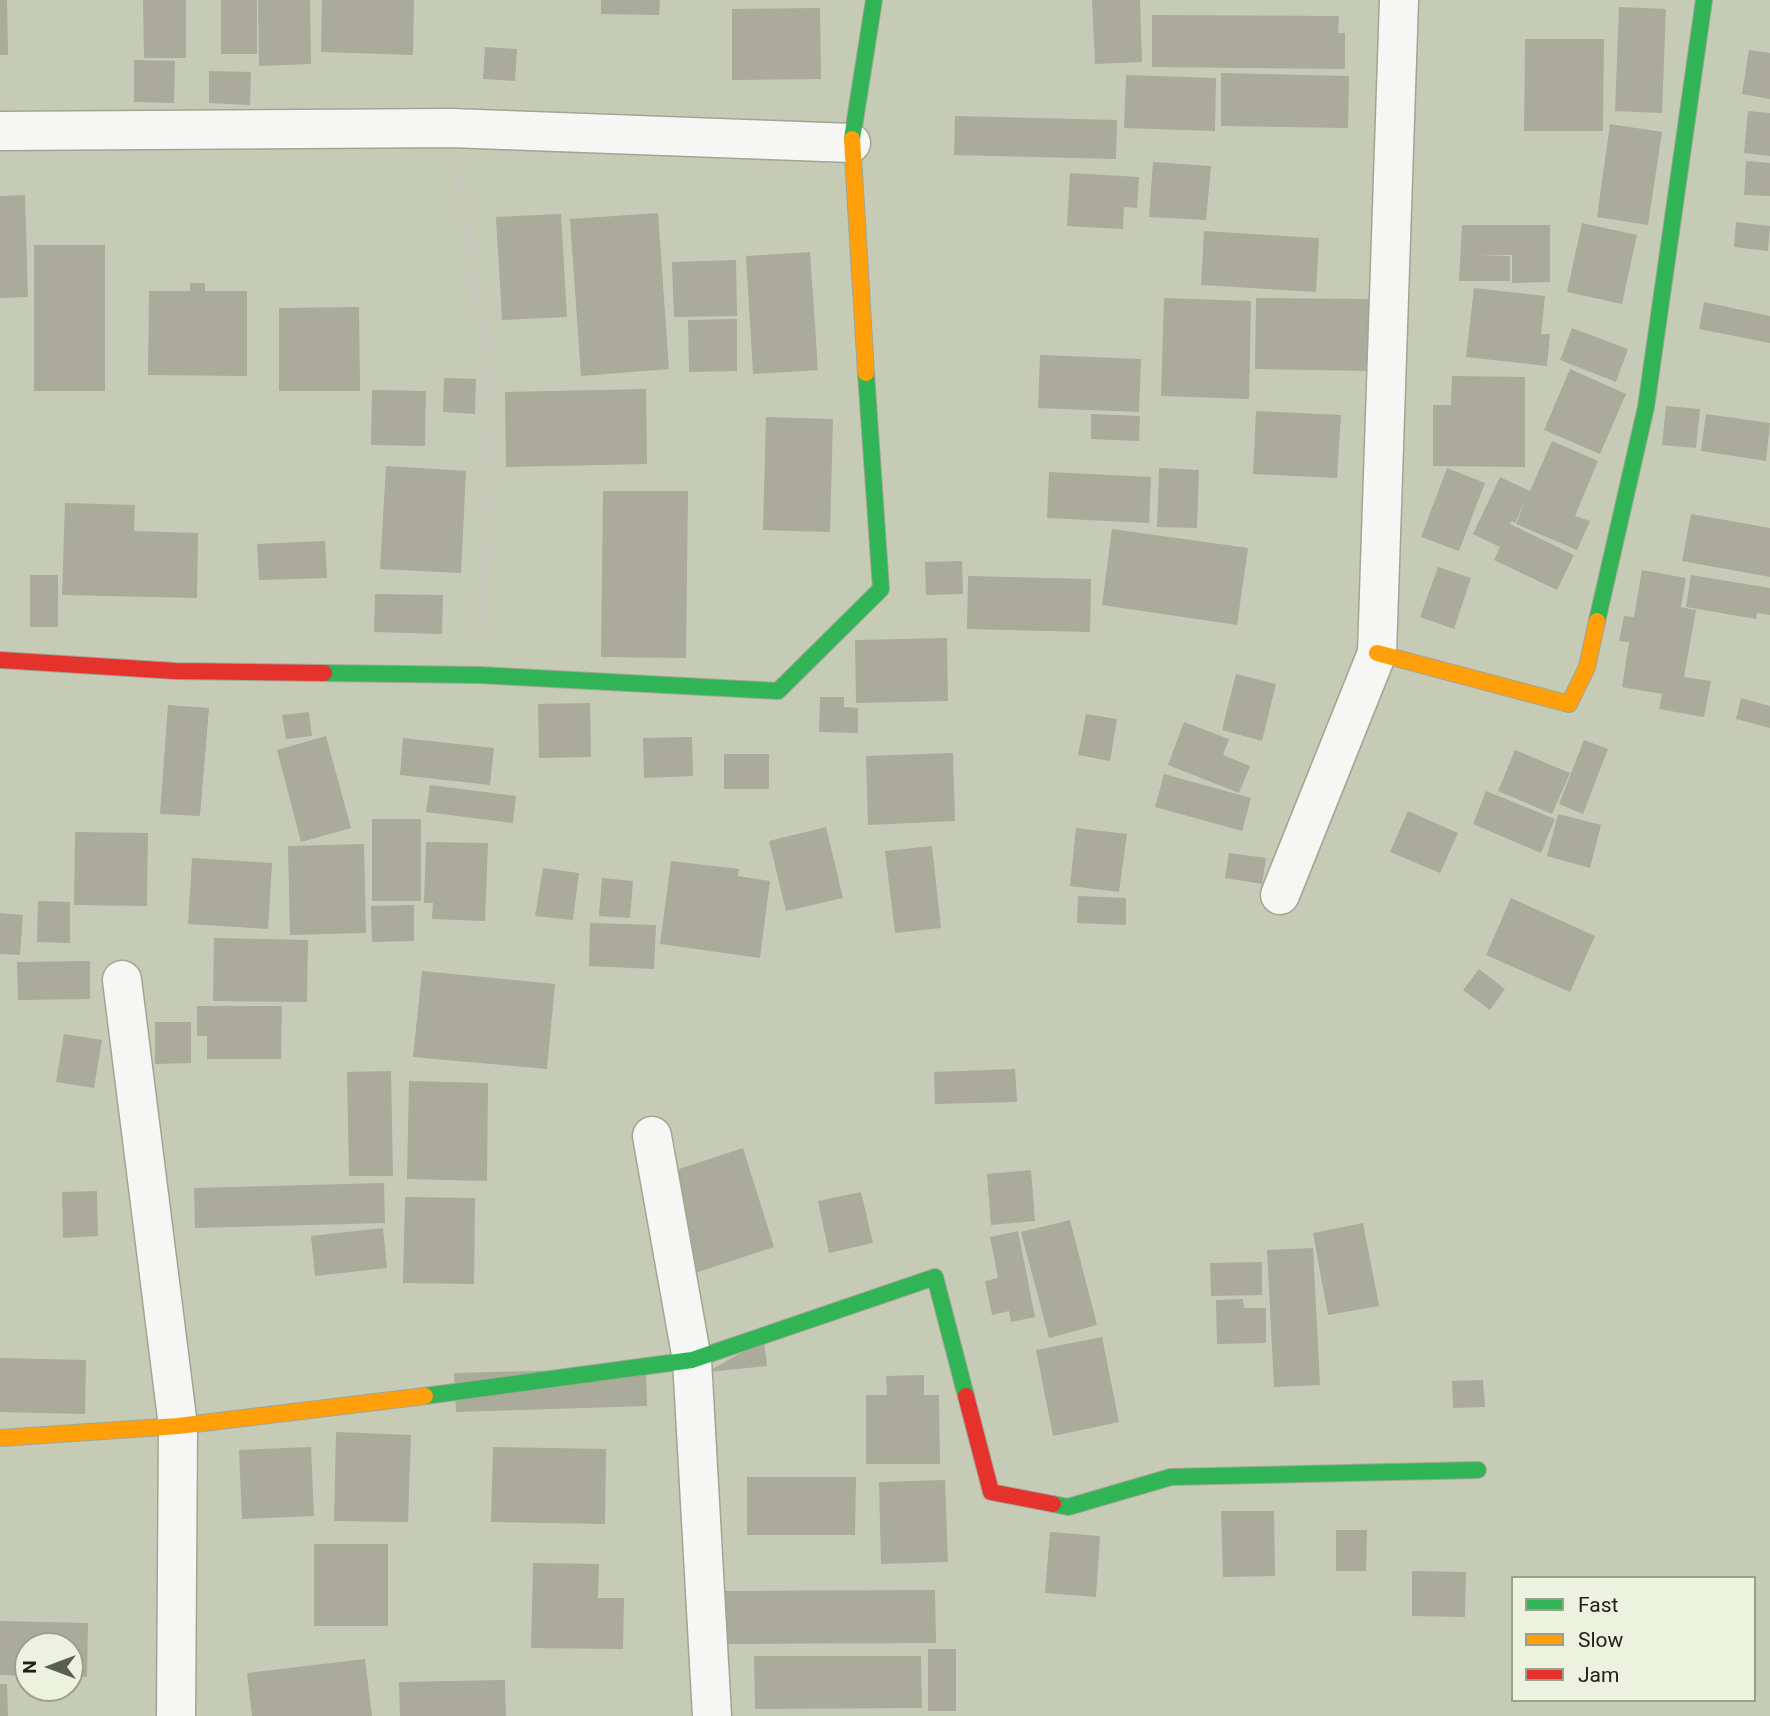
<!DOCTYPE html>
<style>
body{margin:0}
#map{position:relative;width:1770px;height:1716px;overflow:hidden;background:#c6cbb6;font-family:Roboto,sans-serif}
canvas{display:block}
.legend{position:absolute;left:1511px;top:1576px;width:245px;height:126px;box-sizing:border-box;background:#edf2de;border:2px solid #9b9f8d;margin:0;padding:9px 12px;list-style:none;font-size:21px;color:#202314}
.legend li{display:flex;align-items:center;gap:14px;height:35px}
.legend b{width:35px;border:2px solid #9b9f8d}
.north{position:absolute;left:14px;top:1632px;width:70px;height:70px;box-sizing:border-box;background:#edf2de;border:2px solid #9b9f8d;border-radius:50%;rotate:270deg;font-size:19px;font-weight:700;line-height:28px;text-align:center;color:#202314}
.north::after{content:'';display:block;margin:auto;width:24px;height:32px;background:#5a5e4d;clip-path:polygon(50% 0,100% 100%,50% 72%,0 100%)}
</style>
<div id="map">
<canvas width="1770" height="1716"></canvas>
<ul class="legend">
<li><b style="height:9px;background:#30b455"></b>Fast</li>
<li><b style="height:9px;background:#ff9f0a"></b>Slow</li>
<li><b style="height:9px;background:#e5322d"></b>Jam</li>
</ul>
<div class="north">N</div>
</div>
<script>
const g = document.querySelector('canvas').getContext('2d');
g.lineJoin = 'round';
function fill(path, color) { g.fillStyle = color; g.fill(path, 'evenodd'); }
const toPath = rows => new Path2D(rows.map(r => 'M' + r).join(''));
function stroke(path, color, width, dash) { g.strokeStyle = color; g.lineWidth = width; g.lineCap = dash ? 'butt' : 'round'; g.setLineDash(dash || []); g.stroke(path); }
const building = toPath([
 [0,0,7,0,8,55,0,55],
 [143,0,186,0,186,58,144,58],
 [221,0,257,0,257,54,221,54],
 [258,0,310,0,311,64,259,66],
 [322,0,414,0,413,55,321,52],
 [601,0,660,0,659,15,601,14],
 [1092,0,1140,0,1142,62,1095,64],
 [1619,7,1666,9,1662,113,1615,111],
 [820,8,821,79,732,80,732,9],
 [1152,15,1339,16,1338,33,1345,33,1345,69,1152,67],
 [1525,39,1604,39,1603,131,1524,131],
 [485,47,517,49,515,81,483,79],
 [1749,50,1770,53,1770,99,1742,94],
 [134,60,175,61,174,103,134,102],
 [209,71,251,72,250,105,209,103],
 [1221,73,1349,76,1348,128,1221,126],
 [1126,75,1216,78,1215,131,1124,128],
 [1748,111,1770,113,1770,156,1744,153],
 [955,116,1117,120,1116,159,954,155],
 [1610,124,1662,132,1648,225,1597,217],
 [1746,161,1770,163,1770,196,1744,195],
 [1153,162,1211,166,1206,220,1149,217],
 [1070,173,1139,177,1137,208,1124,207,1123,229,1067,226],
 [25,195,28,297,0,298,0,196],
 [658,213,669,369,581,376,570,219],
 [561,214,567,317,502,320,496,217],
 [1736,222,1770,226,1768,251,1734,247],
 [1582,223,1637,235,1622,304,1567,292],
 [1462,225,1550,225,1550,282,1512,283,1512,255,1478,255,1510,256,1510,281,1459,281],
 [1204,231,1319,238,1316,292,1201,285],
 [34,245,105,245,105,391,34,391],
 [810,252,818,370,753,374,746,256],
 [736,260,737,316,674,317,672,262],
 [190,283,205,283,205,291,247,291,247,376,148,375,149,291,190,291],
 [1474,288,1545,296,1541,334,1550,334,1547,366,1466,357],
 [1164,298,1251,301,1249,399,1161,396],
 [1256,298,1372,299,1371,371,1255,369],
 [1704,302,1770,316,1770,343,1699,329],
 [359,307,360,391,279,391,279,308],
 [737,319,737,371,689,372,688,320],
 [1572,328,1628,349,1616,382,1560,360],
 [1040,355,1141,359,1139,412,1038,408],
 [1570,369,1626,394,1600,454,1544,430],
 [1452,376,1525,377,1525,467,1433,466,1433,405,1451,405],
 [444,378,476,379,475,414,443,412],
 [646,389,647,464,506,467,505,392],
 [372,390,426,391,425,446,371,445],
 [1666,406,1700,409,1696,448,1662,445],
 [1256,411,1341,415,1337,478,1253,474],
 [1091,414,1140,416,1139,441,1091,439],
 [1706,414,1770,423,1766,461,1701,451],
 [766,417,833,419,830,532,763,530],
 [1552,441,1598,461,1575,516,1590,521,1577,550,1516,524,1526,498,1515,523,1512,521,1510,524,1574,555,1557,590,1494,560,1500,547,1473,534,1500,477,1530,491],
 [386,466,466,471,461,573,380,569],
 [1159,468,1199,470,1197,528,1157,527],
 [1447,468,1485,483,1459,551,1421,537],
 [1049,472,1151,477,1149,523,1047,518],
 [603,491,688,491,686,658,601,657],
 [65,503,135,505,134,531,198,533,197,598,62,595],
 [1691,514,1770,528,1770,577,1682,561],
 [1112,529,1248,548,1237,625,1102,605],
 [325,541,327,578,259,580,257,544],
 [962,561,963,594,926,595,925,562],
 [1438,567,1471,578,1454,629,1420,617],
 [1642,570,1686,578,1681,607,1696,610,1684,677,1711,681,1704,717,1659,709,1662,694,1622,687,1629,642,1619,641,1624,616,1634,617],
 [30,575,58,575,58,627,30,627],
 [1691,575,1770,588,1770,615,1757,613,1756,619,1686,607],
 [968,576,1091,579,1090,632,967,629],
 [375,594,443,595,442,634,374,632],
 [947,638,948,701,856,703,855,640],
 [1236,674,1276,684,1262,741,1222,730],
 [820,697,844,697,844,707,858,708,858,733,819,732],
 [1741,698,1770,706,1770,728,1736,719],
 [590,703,591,757,539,758,538,704],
 [168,705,209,708,200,816,160,814],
 [309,712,312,736,286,739,282,715],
 [1086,714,1117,719,1110,761,1078,755],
 [1184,722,1229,739,1223,755,1250,766,1239,793,1168,765],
 [326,736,351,828,301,842,277,750],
 [692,737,693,776,644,778,643,738],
 [403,738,494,748,490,785,400,775],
 [1584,740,1608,749,1583,814,1559,804],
 [1515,750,1570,773,1552,814,1498,791],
 [953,753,955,821,868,825,866,756],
 [724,754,769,754,769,789,724,789],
 [1164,774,1251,798,1242,831,1155,807],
 [430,785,516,796,513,823,426,812],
 [1486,791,1555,819,1541,853,1473,824],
 [1408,811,1458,833,1440,873,1390,852],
 [1558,814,1601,825,1590,868,1547,856],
 [372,819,421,819,421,901,372,901],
 [826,827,843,898,786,911,769,841],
 [1076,828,1127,834,1119,892,1070,886],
 [75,832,148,833,147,906,74,905],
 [426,842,488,843,485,921,432,919,433,903,424,903],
 [364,844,366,933,290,935,288,846],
 [932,846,941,928,895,933,885,851],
 [1229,853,1266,858,1262,884,1225,878],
 [192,858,272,863,268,929,188,924],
 [671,861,739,869,738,876,770,881,760,958,660,944],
 [543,868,579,873,573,920,535,916],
 [602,878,633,881,630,918,599,916],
 [1078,896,1126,898,1126,925,1077,923],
 [1511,898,1595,936,1570,992,1486,955],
 [38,901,70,902,70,943,37,942],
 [414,905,414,941,372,942,371,906],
 [0,913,23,915,20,955,0,954],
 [590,923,656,925,654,969,589,966],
 [214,938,308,940,307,1002,213,1001],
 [90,961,90,999,18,1000,17,962],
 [1479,969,1505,989,1490,1010,1463,990],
 [422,971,555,984,547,1069,413,1057],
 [197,1006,282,1006,281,1059,207,1059,207,1036,197,1036],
 [155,1022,191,1022,191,1063,155,1064],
 [64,1034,102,1040,94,1088,56,1082],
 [1015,1069,1017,1102,935,1104,934,1072],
 [391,1071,393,1176,349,1176,347,1072],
 [409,1081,488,1083,487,1181,407,1179],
 [743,1148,774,1247,695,1273,664,1174],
 [1031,1170,1035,1221,991,1225,987,1174],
 [384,1183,385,1223,195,1228,194,1188],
 [97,1191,98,1236,63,1238,62,1192],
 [861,1192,873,1243,829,1253,818,1201],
 [405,1197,475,1198,474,1284,403,1283],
 [1070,1220,1097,1325,1049,1338,1021,1232],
 [1363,1223,1379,1306,1328,1315,1313,1233],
 [383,1228,387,1268,315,1276,311,1236],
 [1018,1231,1035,1317,1011,1322,1009,1311,992,1315,985,1281,998,1278,990,1237],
 [1313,1248,1320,1385,1274,1387,1267,1250],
 [1262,1262,1262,1295,1211,1296,1210,1263],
 [1243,1299,1244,1308,1266,1308,1266,1343,1217,1344,1216,1300],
 [1102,1337,1119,1422,1053,1436,1036,1350],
 [764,1340,767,1366,707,1372],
 [0,1358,86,1360,85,1414,0,1412],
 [646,1368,647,1406,456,1412,454,1373],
 [924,1375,924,1395,939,1395,940,1464,866,1464,866,1395,887,1395,886,1376],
 [1483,1380,1485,1407,1453,1408,1452,1381],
 [336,1432,411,1435,408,1522,334,1521],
 [311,1447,314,1516,242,1519,239,1450],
 [493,1447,606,1449,605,1524,491,1522],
 [747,1477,856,1477,855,1535,747,1535],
 [945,1480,948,1562,881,1564,879,1482],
 [1221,1511,1274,1511,1275,1576,1223,1577],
 [1336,1530,1367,1530,1366,1571,1336,1571],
 [1050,1532,1100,1536,1096,1597,1045,1593],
 [314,1544,388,1544,388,1626,314,1626],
 [533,1563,599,1564,598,1598,624,1598,623,1649,531,1648],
 [1412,1571,1466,1572,1465,1617,1412,1616],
 [935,1590,936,1643,716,1644,716,1591],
 [0,1621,88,1623,87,1677,70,1677,70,1646,28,1646,28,1676,0,1675],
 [928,1649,956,1649,956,1711,928,1711],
 [754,1656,921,1656,922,1708,755,1709],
 [365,1659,372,1716,252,1716,247,1673],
 [505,1680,506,1716,400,1716,399,1682],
 [0,1684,7,1684,8,1716,0,1716]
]);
const path = toPath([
 [457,168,490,375,480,636]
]);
const street = toPath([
 [0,131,451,128,851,143],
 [1280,895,1377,653,1399,0],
 [122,980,178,1426,176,1716],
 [652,1136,692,1360,712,1716]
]);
const fast = toPath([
 [852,139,874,0],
 [1597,621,1646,407,1704,0],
 [324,673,479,675,778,691,881,589,866,373],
 [425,1396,692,1360,935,1277,966,1396],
 [1053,1504,1068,1507,1171,1477,1478,1470]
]);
const slow = toPath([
 [852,139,866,373],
 [1377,653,1569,704,1587,667,1597,621],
 [0,1438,178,1426,425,1396]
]);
const jam = toPath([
 [0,660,175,671,324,673],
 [966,1396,991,1492,1053,1504]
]);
fill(building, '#aaab9a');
stroke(street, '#a1a594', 41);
stroke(fast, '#a1a594', 18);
stroke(slow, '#a1a594', 18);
stroke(jam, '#a1a594', 18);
stroke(path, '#c9cac4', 4.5, [3.5, 3.5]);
stroke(street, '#f6f7f4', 38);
stroke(fast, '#30b455', 16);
stroke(slow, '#ff9f0a', 16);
stroke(jam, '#e5322d', 16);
</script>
